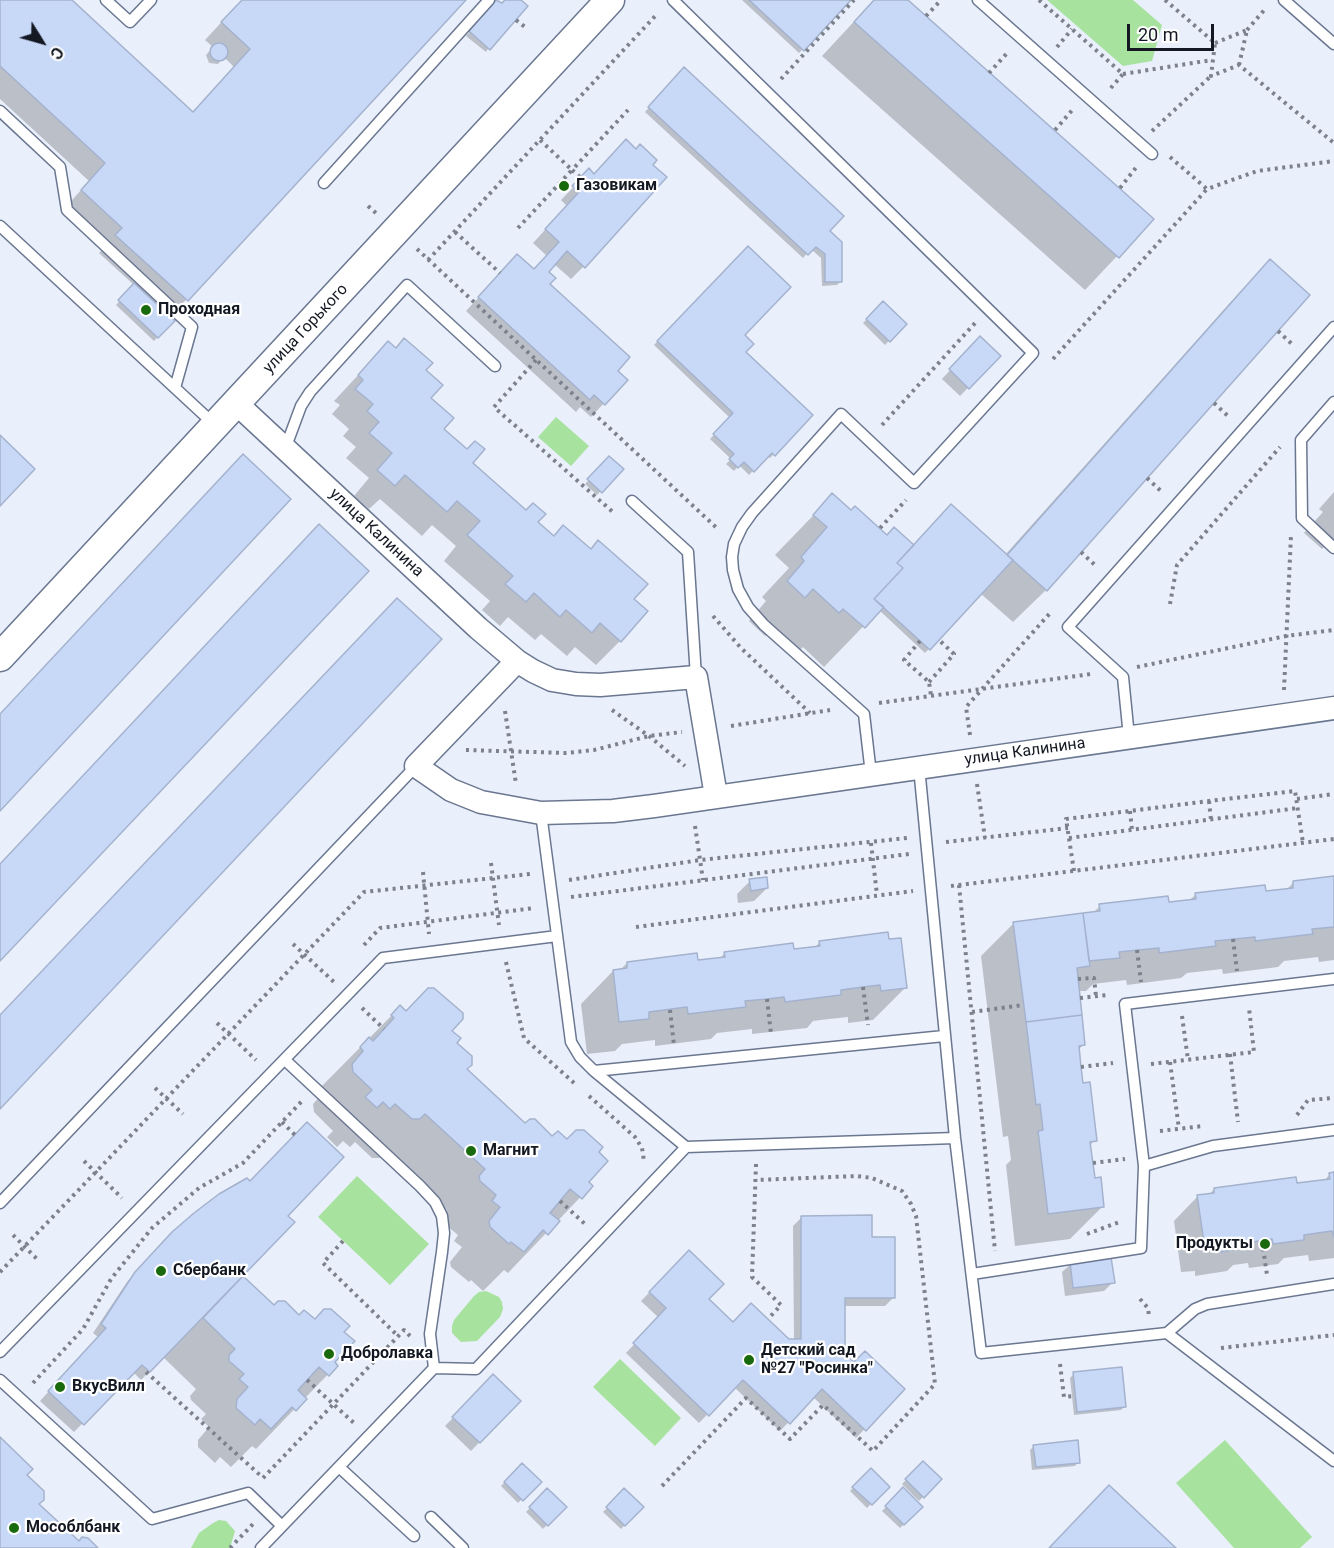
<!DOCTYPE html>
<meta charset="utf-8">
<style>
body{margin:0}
#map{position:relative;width:1334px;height:1548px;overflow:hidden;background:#e9effb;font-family:Roboto,sans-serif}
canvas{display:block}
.north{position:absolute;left:12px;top:12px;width:60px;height:60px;-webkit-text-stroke:4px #fff;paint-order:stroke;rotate:127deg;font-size:16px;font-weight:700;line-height:24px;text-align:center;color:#131822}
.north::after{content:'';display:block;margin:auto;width:21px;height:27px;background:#131822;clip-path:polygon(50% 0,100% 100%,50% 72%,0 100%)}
.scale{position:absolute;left:1127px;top:24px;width:87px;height:27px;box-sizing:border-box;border:3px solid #131822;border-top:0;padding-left:8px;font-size:18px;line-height:21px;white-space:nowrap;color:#131822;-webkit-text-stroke:4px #fff;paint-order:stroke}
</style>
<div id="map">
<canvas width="1334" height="1548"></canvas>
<div class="north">С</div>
<div class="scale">20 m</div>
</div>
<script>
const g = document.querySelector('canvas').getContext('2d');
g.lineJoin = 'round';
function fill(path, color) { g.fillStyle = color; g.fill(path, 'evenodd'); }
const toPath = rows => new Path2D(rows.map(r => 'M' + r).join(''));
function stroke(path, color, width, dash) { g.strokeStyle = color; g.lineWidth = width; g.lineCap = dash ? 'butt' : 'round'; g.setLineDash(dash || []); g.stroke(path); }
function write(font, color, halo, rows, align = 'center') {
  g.font = font + ' Roboto,sans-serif'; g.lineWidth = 4.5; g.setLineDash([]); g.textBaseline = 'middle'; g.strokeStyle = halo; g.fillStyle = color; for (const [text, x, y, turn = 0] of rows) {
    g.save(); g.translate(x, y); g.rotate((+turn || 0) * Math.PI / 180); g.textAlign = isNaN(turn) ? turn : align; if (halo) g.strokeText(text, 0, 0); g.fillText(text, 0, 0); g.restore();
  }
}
const green = toPath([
 [1047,0,1133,0,1162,25,1152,61,1123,66],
 [556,417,589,446,571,466,538,437],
 [357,1176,429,1244,390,1285,318,1217],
 [486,1291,499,1297,502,1302,503,1309,500,1317,477,1341,461,1342,452,1333,452,1326,454,1320,474,1296,479,1292],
 [620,1359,681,1418,655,1446,593,1387],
 [1225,1440,1312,1537,1300,1548,1234,1548,1176,1483],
 [219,1520,226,1521,235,1531,230,1548,191,1548,199,1533,213,1523]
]);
const shadow = toPath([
 [0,0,70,0,192,113,234,67,224,57,218,64,209,63,206,55,213,47,205,40,242,0,464,0,169,318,173,321,154,341,116,305,134,285,99,253,106,246,65,208,89,181,0,99],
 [506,0,518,0,486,52,466,36,493,5,502,5],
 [742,0,849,0,799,53],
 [874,0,906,0,1152,219,1085,290,822,56],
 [684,69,827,231,841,281,837,285,822,286,821,258,811,249,803,258,645,112],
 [589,171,584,266,571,279,554,264,547,272,548,284,615,371,626,380,591,417,580,407,576,412,466,311,505,269,533,270,547,256,533,243,567,206,561,200],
 [748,248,743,335,744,352,810,416,770,458,767,456,749,475,739,465,734,471,726,464,731,459,710,439,730,418,654,345],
 [1270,261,1046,590,1013,622,980,593,925,653,879,610,824,667,803,647,799,651,773,628,765,636,749,621,766,601,762,597,789,568,775,555,833,495,851,512,887,536,914,546,1005,555,1238,294],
 [883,303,905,324,885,345,863,323],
 [980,338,999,356,960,396,942,379],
 [388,343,424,370,429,398,442,430,471,463,536,522,632,599,620,641,596,665,575,647,567,656,541,634,535,640,508,617,500,626,482,610,490,601,444,561,456,546,432,525,422,536,380,499,369,509,354,496,369,478,346,458,356,447,343,436,349,429,332,414,340,405,334,401],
 [609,458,621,469,597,495,585,484],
 [1334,492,1334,543,1331,540,1322,549,1304,533,1323,512,1319,509],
 [1334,878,1334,960,1319,962,1318,957,1284,961,1278,967,1223,974,1222,969,1187,973,1181,978,1127,985,1126,980,1093,984,1086,991,1078,991,1084,1044,1078,1050,1082,1084,1095,1140,1089,1146,1093,1180,1103,1206,1070,1239,1015,1246,1006,1165,1011,1160,1008,1136,1003,1137,981,956,1014,923,1092,914,1100,906,1168,904,1189,901,1196,894,1286,890,1293,883],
 [750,881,767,888,754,901,738,903,737,894],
 [820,942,906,987,873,1020,848,1023,848,1017,829,1019,813,1021,807,1028,752,1034,752,1029,717,1033,711,1039,655,1046,655,1040,622,1044,615,1051,587,1054,581,1004,613,971,620,970,627,963,697,962,719,959,725,953,793,951,814,948],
 [400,1007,405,1012,450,1031,465,1069,525,1125,552,1138,596,1152,587,1183,591,1186,508,1273,504,1270,483,1291,471,1280,469,1282,451,1267,450,1262,462,1247,454,1241,458,1235,441,1221,441,1216,447,1210,385,1152,379,1158,372,1158,355,1142,350,1147,343,1141,337,1147,327,1137,333,1131,314,1112,313,1104,325,1091,321,1087],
 [1330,1174,1334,1174,1334,1258,1309,1261,1308,1255,1284,1258,1278,1264,1249,1268,1248,1263,1233,1265,1227,1271,1195,1276,1195,1271,1181,1272,1174,1221,1198,1196,1209,1195,1214,1189,1323,1182],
 [285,1216,224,1293,274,1307,342,1332,332,1362,336,1366,256,1449,252,1446,231,1467,220,1457,215,1463,198,1447,198,1440,209,1427,201,1419,206,1414,191,1400,190,1396,196,1389,163,1357,141,1380,133,1372,74,1432,40,1401,98,1337,93,1333,127,1282,163,1243],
 [802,1217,871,1238,893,1298,885,1306,843,1306,844,1354,854,1364,903,1389,856,1438,813,1397,780,1431,734,1387,699,1423,626,1353,659,1318,641,1301,689,1252,707,1299,733,1324,794,1341,793,1226],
 [1071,1264,1113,1282,1104,1291,1065,1296,1062,1272],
 [1074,1374,1125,1406,1121,1410,1074,1415,1070,1378],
 [493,1377,519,1401,471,1451,445,1426],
 [1034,1446,1078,1462,1075,1466,1032,1470,1030,1450],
 [923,1463,940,1479,919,1501,902,1484],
 [522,1465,539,1482,518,1503,501,1486],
 [871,1470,888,1487,867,1508,850,1491],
 [547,1490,564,1507,543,1529,526,1512],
 [903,1490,921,1507,900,1528,882,1511],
 [624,1491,642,1507,621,1529,603,1512]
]);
const building = toPath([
 [0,0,72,0,193,112,250,49,221,22,242,0,466,0,188,301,115,235,122,228,81,190,105,163,0,66,0,0],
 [496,0,502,3,505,0,521,0,528,6,490,50,469,31,496,0],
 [749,0,851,0,804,51,749,0],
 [874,0,908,0,1154,219,1119,258,854,22,874,0],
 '210 52a9 9 0 1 1 18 0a9 9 0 1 1-18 0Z',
 [684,67,844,216,830,231,842,242,842,282,825,282,825,254,816,247,808,255,648,107,684,67],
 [626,139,636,149,640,144,657,160,653,165,667,177,585,268,567,251,549,272,556,278,550,284,630,357,618,371,628,380,605,405,594,395,590,400,478,297,517,254,534,269,559,242,545,229,579,192,572,186,589,168,594,174,626,139],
 [748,246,791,287,745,335,754,344,746,352,813,415,775,456,772,453,754,472,744,462,738,468,729,459,734,454,713,434,733,413,657,341,748,246],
 [1270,259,1310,295,1047,591,1007,555,1270,259],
 [134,283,175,321,158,338,118,300,134,283],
 [883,301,907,324,890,342,866,319,883,301],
 [980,336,1001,356,969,389,949,369,980,336],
 [404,338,433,363,426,370,443,385,431,398,454,418,444,429,467,449,475,441,485,449,473,463,526,510,533,503,546,514,538,522,554,536,563,525,591,549,598,540,648,584,634,599,648,611,621,642,600,623,592,633,566,610,560,617,534,593,526,602,505,584,513,576,467,535,480,521,457,501,447,512,405,475,395,486,377,470,392,453,369,433,379,422,367,411,373,404,355,389,363,380,358,375,388,341,396,348,404,338],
 [0,435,35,469,0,506,0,435],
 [243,454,291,499,0,811,0,714,243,454],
 [609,456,624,469,602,493,587,479,609,456],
 [832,493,851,510,855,506,887,535,894,527,914,545,897,563,903,568,874,599,884,607,865,628,843,609,839,613,813,589,805,598,787,581,804,561,801,557,827,527,813,515,832,493],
 [951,504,1013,560,930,650,874,599,903,568,897,563,951,504],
 [319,524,369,571,0,961,0,864,319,524],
 [397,598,442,639,0,1109,0,1015,397,598],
 [1334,876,1334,927,1312,929,1313,934,1255,941,1255,937,1215,941,1216,946,1159,953,1159,948,1119,952,1120,958,1089,961,1083,913,1100,911,1099,904,1168,896,1169,902,1196,899,1195,893,1265,885,1266,891,1293,888,1293,881,1334,876],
 [767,877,768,888,751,891,749,879,767,877],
 [1083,913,1090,966,1077,968,1082,1015,1026,1022,1013,922,1083,913],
 [888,932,889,939,901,938,907,988,881,991,880,985,863,987,841,990,841,995,785,1002,784,997,767,999,745,1001,746,1007,688,1014,687,1007,649,1012,649,1019,619,1022,613,970,627,968,627,962,697,953,698,960,725,957,724,952,793,943,794,949,820,946,819,941,888,932],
 [428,988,434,988,463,1013,463,1019,452,1031,461,1038,457,1043,472,1056,472,1065,467,1069,525,1123,530,1119,535,1119,552,1136,558,1131,567,1139,576,1130,584,1130,603,1147,599,1152,608,1161,589,1182,593,1186,582,1199,570,1189,550,1213,560,1221,548,1235,543,1230,524,1252,511,1242,509,1244,490,1227,489,1221,500,1207,492,1201,496,1195,480,1181,479,1176,485,1169,425,1114,420,1119,412,1119,395,1104,390,1109,383,1102,377,1108,365,1097,372,1090,353,1072,352,1064,363,1051,360,1047,369,1037,373,1041,394,1018,391,1015,400,1005,406,1011,428,988],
 [1082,1015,1085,1045,1079,1046,1081,1067,1083,1083,1090,1082,1097,1141,1090,1142,1095,1178,1101,1177,1104,1207,1048,1214,1038,1131,1043,1130,1040,1104,1036,1105,1026,1022,1082,1015],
 [307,1122,344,1157,288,1216,295,1222,150,1372,142,1365,84,1425,48,1391,106,1328,101,1324,135,1272,172,1232,194,1213,219,1194,247,1178,250,1181,307,1122],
 [1334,1172,1334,1237,1332,1231,1304,1235,1304,1240,1273,1244,1272,1239,1252,1242,1253,1247,1219,1252,1219,1247,1205,1249,1197,1195,1214,1193,1214,1188,1296,1177,1297,1183,1330,1179,1329,1173,1334,1172],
 [872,1215,872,1237,895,1237,895,1298,845,1298,845,1354,854,1362,865,1351,905,1389,866,1431,822,1389,790,1424,743,1380,709,1416,633,1343,666,1308,649,1292,689,1250,724,1284,709,1299,733,1322,751,1303,789,1339,801,1339,801,1216,872,1215],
 [1111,1257,1115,1283,1073,1288,1070,1262,1111,1257],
 [243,1276,274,1305,278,1301,285,1301,299,1315,304,1310,315,1319,324,1309,331,1309,350,1326,344,1332,355,1341,335,1362,338,1366,329,1376,319,1367,298,1390,307,1399,296,1411,292,1407,271,1429,260,1419,255,1425,236,1408,237,1399,248,1387,239,1379,244,1374,229,1361,229,1355,235,1349,203,1318,243,1276],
 [1122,1367,1126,1407,1077,1412,1073,1372,1122,1367],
 [493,1374,521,1401,480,1443,452,1417,493,1374],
 [0,1437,33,1469,27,1475,44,1491,44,1500,39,1504,79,1541,82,1537,88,1538,98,1548,0,1548,0,1437],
 [1078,1440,1080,1463,1036,1467,1033,1445,1078,1440],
 [923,1461,942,1479,924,1498,905,1479,923,1461],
 [522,1463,542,1482,523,1501,504,1482,522,1463],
 [871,1468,890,1487,872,1505,852,1487,871,1468],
 [1109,1485,1176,1548,1049,1548,1109,1485],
 [903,1487,923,1507,904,1525,885,1506,903,1487],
 [547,1488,567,1507,548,1526,529,1507,547,1488],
 [624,1488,644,1507,625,1526,606,1507,624,1488]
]);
const path = toPath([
 [1039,0,1123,74,1109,90],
 [1165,0,1215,43,1211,76,1239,65,1334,143],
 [926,16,941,0],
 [516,20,525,27],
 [1247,30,1266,8],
 [1215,43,1247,30,1239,65],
 [1057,47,1072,29],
 [989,73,1009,51],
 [1123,74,1212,60],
 [781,79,854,0],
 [1055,130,1074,108],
 [1152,131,1211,76],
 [1170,157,1207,189,1257,171,1334,161],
 [580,177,572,170,628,110],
 [1120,188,1138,165],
 [368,206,376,213],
 [518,228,572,170,540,140],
 [455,232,500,273],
 [417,249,719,530],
 [428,260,658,13],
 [1278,331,1293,345],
 [1053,359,1207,189],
 [536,360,494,407,615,514],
 [1214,403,1229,417],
 [882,425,976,322],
 [1147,478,1162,492],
 [880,528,906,500],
 [1081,552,1096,566],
 [1170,604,1177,565,1280,447],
 [713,616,741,648,810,713],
 [920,641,904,660,929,682,931,696],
 [1137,667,1286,636,1334,630],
 [929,682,954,654,939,640],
 [1284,690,1291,535],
 [879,703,1091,674],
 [612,710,649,736,685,766],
 [505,711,516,784],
 [731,726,830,710],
 [970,735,966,707,1051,612],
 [466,750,566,753,594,750,649,736,682,732],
 [977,784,985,838],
 [1297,799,1334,794],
 [1209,801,1211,820],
 [1130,811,1132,830],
 [695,826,703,880],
 [1069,838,1298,808],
 [946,842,1068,828],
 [871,843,877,895],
 [491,863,499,925],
 [1074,871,1066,819,1209,801,1295,791,1303,843],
 [423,872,429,934],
 [569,880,700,860,907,838],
 [959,885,995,1251],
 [951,886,1334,839],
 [571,897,909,854],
 [636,927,913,891],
 [1233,939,1237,971],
 [293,944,334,982],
 [364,945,380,928,534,908],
 [1137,950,1141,982],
 [506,962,524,1038,574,1083],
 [1078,979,1094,978,1096,996],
 [863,987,868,1025],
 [1080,998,1107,995],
 [767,999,771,1034],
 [362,1008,384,1029],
 [670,1010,674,1045],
 [972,1012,1023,1005],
 [1182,1016,1188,1060],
 [217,1023,256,1060],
 [1230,1054,1238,1122],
 [1170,1062,1179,1129],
 [1151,1064,1254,1052,1249,1008],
 [1081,1067,1113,1063],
 [155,1088,183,1114],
 [589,1096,635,1137,642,1148,644,1161],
 [1297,1115,1308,1100,1334,1098],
 [282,1122,295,1135],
 [1160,1131,1203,1126],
 [84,1161,122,1198],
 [1093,1163,1125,1159],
 [756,1164,752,1277,781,1305,768,1319],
 [560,1201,586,1225],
 [1087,1234,1122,1221],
 [13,1235,39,1261],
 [343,1241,323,1263,398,1336],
 [1262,1241,1267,1275],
 [0,1272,364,892,530,874],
 [1140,1299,1148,1308,1149,1316],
 [1221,1348,1334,1335],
 [1060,1364,1064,1397,1075,1396],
 [146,1372,261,1476],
 [307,1380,355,1424],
 [33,1383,83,1329,111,1279,152,1228,199,1188,243,1163,302,1101],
 [263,1478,404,1330,410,1336],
 [662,1486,746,1398,790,1439,823,1405,873,1451,935,1384,916,1216,911,1204,902,1191,872,1178,857,1176,756,1180],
 [230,1548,253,1524]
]);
const service = toPath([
 [106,0,130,22,151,0],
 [673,0,1033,353,914,483,841,414,752,513,742,527,734,544,732,557,733,570,738,589,748,607,764,625,864,714,871,774],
 [978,0,1152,154],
 [1284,0,1334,44],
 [0,111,60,167,67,210,192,327,175,388],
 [324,183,489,0],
 [0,226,215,425],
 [1334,402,1301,440,1302,518,1334,548],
 [285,449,301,406,310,392,407,285,495,366],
 [632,501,688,552,696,677],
 [1129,737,1123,677,1068,627,1334,327],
 [919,767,955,1138,981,1353,1167,1333,1334,1461],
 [541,813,571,1042,580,1057,594,1071],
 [285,1060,420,1186,435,1202,442,1216,444,1233,442,1252,430,1334,434,1368],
 [686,1147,594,1071,944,1036],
 [1144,1166,1213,1146,1334,1130],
 [0,1203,416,766],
 [972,1274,1141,1248,1144,1166,1125,1004,1334,979],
 [1167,1333,1195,1309,1207,1304,1334,1284],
 [0,1352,383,958,557,936],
 [0,1380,152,1519,248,1493,282,1526],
 [339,1467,414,1536],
 [431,1517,463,1548],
 [261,1548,434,1368,476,1369,686,1147,955,1138]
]);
const minor = toPath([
 [236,403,478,628,517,661,533,671,552,680,576,684,600,685,696,677,716,796],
 [517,661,416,766,451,790,481,802,541,813,613,811,654,806,1334,708]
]);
const tertiary = toPath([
 [0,657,610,0]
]);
const markers = [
 [564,186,6,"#196a0d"],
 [146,310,6,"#196a0d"],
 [471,1151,6,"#196a0d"],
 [1265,1244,6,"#196a0d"],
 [161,1271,6,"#196a0d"],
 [329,1354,6,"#196a0d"],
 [749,1360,6,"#196a0d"],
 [60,1387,6,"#196a0d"],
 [14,1528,6,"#196a0d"]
];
const poiNames = [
 ["Газовикам",576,186],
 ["Проходная",158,310],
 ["Магнит",483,1151],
 ["Продукты",1253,1244,"right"],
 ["Сбербанк",173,1271],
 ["Детский сад",761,1351],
 ["№27 \"Росинка\"",761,1369],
 ["Добролавка",341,1354],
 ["ВкусВилл",72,1387],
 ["Мособлбанк",26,1528]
];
const streetNames = [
 ["улица Горького",306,329,-47],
 ["улица Калинина",376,533,43],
 ["улица Калинина",1025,752,-8]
];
fill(green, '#a7e39f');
fill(shadow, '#0003');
fill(building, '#c8d8f7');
stroke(building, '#a4b2cd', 1.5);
stroke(service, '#6a7790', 13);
stroke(minor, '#6a7790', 25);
stroke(tertiary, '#6a7790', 31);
stroke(path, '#7c818c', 4, [3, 4.5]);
stroke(service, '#fff', 10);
stroke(minor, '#fff', 22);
stroke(tertiary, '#fff', 28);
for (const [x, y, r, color] of markers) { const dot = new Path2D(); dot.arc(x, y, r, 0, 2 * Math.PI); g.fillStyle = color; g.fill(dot); stroke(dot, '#fff', 2); }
write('bold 16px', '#131822', '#fff', poiNames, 'left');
write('16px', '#131822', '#fff', streetNames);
</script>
